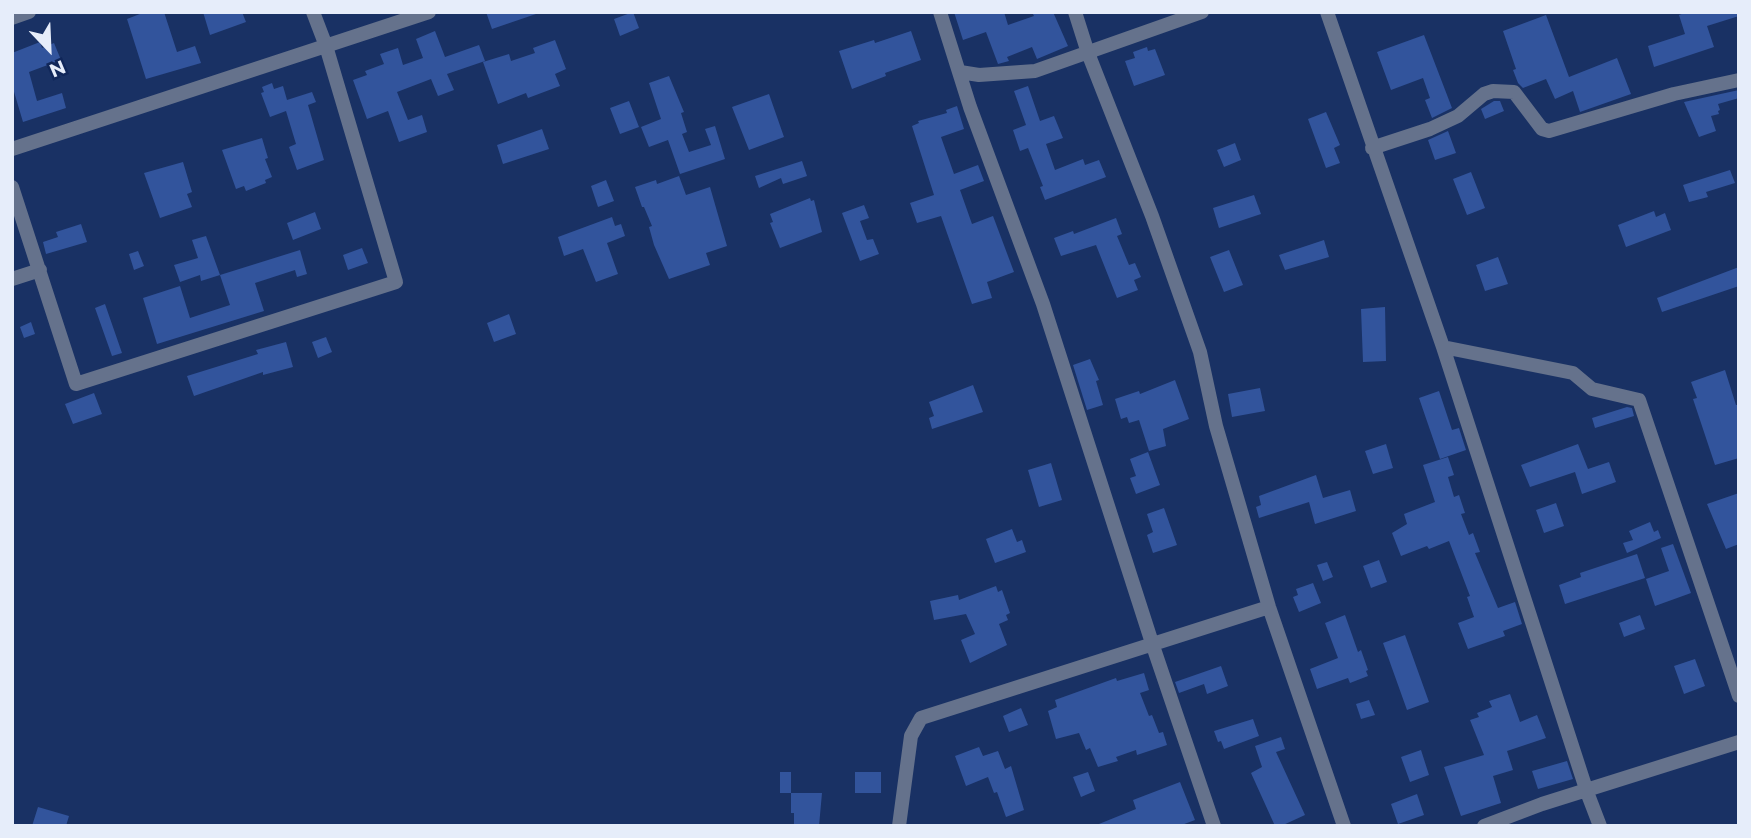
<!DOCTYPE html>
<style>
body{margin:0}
#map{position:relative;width:1751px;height:838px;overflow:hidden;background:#193164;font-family:Montserrat,sans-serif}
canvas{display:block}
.frame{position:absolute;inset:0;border:14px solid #e6edfa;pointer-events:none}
.north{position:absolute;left:14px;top:14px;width:70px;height:70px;-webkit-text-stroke:5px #102659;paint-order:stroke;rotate:157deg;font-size:19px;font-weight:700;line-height:28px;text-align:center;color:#e6edfa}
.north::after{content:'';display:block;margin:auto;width:24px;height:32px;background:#e6edfa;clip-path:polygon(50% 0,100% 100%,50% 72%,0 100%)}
</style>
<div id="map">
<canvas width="1751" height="838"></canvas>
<div class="frame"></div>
<div class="north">N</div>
</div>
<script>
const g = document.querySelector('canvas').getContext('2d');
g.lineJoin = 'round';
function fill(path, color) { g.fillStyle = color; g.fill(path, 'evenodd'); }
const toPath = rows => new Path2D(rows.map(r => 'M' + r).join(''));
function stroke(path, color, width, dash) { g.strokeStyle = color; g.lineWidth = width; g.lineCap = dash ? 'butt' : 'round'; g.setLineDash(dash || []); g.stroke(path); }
const building = toPath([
 [145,12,164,12,177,52,195,46,201,63,146,79,127,19],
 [203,12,242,12,246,22,210,35],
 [486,12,536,12,536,14,492,29],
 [633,12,639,28,620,36,614,19],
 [954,12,1004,12,1008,25,1034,16,1032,12,1053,12,1068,46,1037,59,1032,47,1007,57,1009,61,998,64,986,32,963,40],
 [1687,12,1739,12,1739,16,1707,26,1714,47,1654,67,1648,46,1685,34,1679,15],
 [1546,15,1569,77,1617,58,1631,94,1580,112,1573,91,1555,99,1546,79,1523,88,1518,83,1513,70,1516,69,1503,31],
 [435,31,445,57,479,45,485,61,447,74,454,90,438,96,431,79,397,92,408,120,422,115,427,132,399,142,388,111,367,119,353,80,367,75,365,71,384,64,380,54,398,48,403,65,423,58,416,39],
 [911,31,921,60,885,73,886,76,852,89,839,51,874,40,875,43],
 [1424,35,1452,108,1432,118,1425,100,1430,98,1423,78,1391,90,1377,52],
 [555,40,566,69,555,74,560,86,528,98,526,93,498,104,483,62,509,54,511,61,535,53,533,48],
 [40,42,42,48,54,43,61,60,29,72,37,101,62,93,66,108,23,122,12,85,12,53],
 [1147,47,1148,51,1155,49,1165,75,1134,86,1125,61,1135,58,1133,52],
 [669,76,684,112,681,113,687,132,682,134,689,152,711,145,705,129,715,126,725,159,680,174,668,140,649,147,641,127,661,119,649,83],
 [272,83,274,89,283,86,287,100,312,92,316,102,308,105,324,160,297,170,289,147,296,144,286,111,270,117,261,93,264,92,262,87],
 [1028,86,1040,121,1054,116,1063,138,1046,144,1055,170,1083,159,1085,165,1099,160,1106,177,1045,200,1040,187,1043,186,1028,148,1020,151,1013,130,1026,125,1014,91],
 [1739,90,1739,98,1718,104,1720,110,1718,111,1719,114,1711,116,1716,131,1699,137,1684,102],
 [769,94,784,137,749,150,732,107],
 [629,101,639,127,620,134,610,108],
 [1494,101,1500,101,1504,111,1485,119,1481,109],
 [957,106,964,129,941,137,954,174,978,165,984,181,960,190,972,224,993,216,1014,272,987,282,992,298,972,304,941,216,917,223,910,203,934,195,912,126,919,123,918,121,947,113,946,110],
 [1326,112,1340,145,1334,148,1340,163,1326,168,1308,119],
 [542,129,549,149,503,164,497,145],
 [1448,131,1456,153,1435,160,1428,140],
 [262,138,268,158,265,159,272,177,265,180,266,183,246,191,244,186,236,189,222,150],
 [1235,143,1241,160,1224,167,1217,150],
 [802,161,807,176,783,184,781,178,759,188,755,176],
 [183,162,192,192,187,194,192,207,160,218,144,173],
 [1730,170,1735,183,1706,192,1708,197,1689,202,1683,185],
 [1471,172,1485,208,1467,215,1453,179],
 [679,176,686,195,710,187,727,246,706,253,710,265,669,279,654,245,649,227,652,226,644,207,642,207,635,187,656,180,657,184],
 [606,180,614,201,598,207,591,186],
 [1254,195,1261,214,1219,228,1213,208],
 [810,198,811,201,814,200,822,232,780,248,770,223,773,222,770,214],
 [864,205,869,218,860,221,867,240,873,239,879,254,860,261,842,213],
 [1654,211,1656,217,1665,213,1671,230,1626,247,1618,225],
 [315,212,321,229,293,240,287,223],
 [612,217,615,226,621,224,625,236,607,243,618,274,596,282,583,249,564,256,558,237],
 [1116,218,1122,234,1117,236,1129,265,1135,263,1141,277,1134,280,1138,290,1117,298,1096,245,1061,256,1054,238,1073,231,1074,234],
 [81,224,87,242,46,254,43,242,58,237,56,232],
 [206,236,220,275,201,281,200,275,180,282,174,265,198,258,192,240],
 [1324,240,1329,257,1285,270,1279,255],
 [362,248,368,263,348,270,343,255],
 [300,250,307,274,297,277,295,270,255,283,264,311,157,344,143,298,180,286,190,318,230,305,220,275],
 [1229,250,1243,285,1224,292,1210,257],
 [138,251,144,266,134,270,129,254],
 [1498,257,1508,284,1485,291,1476,265],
 [1739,267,1739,286,1662,312,1657,298],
 [105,304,122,353,112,356,95,308],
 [1385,307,1386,361,1363,362,1361,309],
 [509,314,516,334,494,342,487,323],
 [31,322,35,334,24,338,20,327],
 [326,337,332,352,318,358,312,342],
 [286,342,293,367,263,375,263,372,194,396,187,376,258,354,256,350],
 [1090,359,1099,380,1096,381,1103,405,1087,410,1073,365],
 [1725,370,1736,405,1739,405,1739,458,1715,465,1693,399,1697,398,1691,382],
 [1175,380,1189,419,1163,429,1166,446,1149,451,1139,420,1129,423,1127,417,1121,419,1115,399,1139,391,1140,394],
 [973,385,983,412,932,429,929,418,934,416,929,402],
 [1260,388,1265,411,1232,417,1228,394],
 [1439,391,1452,430,1459,428,1466,450,1440,459,1419,398],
 [94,393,102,414,73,424,65,404],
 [1627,407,1632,408,1634,416,1595,428,1592,418],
 [1386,444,1393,468,1373,474,1365,451],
 [1578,444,1588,469,1609,462,1616,482,1582,494,1575,472,1530,487,1521,465],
 [1148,452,1160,485,1136,494,1130,478,1136,476,1130,459],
 [1448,457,1454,475,1448,477,1454,497,1459,495,1465,513,1461,514,1469,535,1473,533,1480,552,1475,553,1498,608,1515,602,1522,624,1503,631,1505,636,1468,649,1458,623,1474,617,1467,597,1470,596,1449,541,1429,549,1427,546,1401,556,1392,533,1407,524,1404,514,1435,502,1423,465],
 [1051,463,1062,500,1039,507,1028,470],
 [1316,475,1323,498,1350,490,1356,511,1315,524,1309,502,1259,518,1256,507,1261,505,1259,496],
 [1739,493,1739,544,1726,549,1707,504],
 [1556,503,1564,526,1544,533,1536,510],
 [1164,508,1177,545,1153,553,1147,535,1153,532,1147,514],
 [1650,522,1654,532,1658,530,1661,538,1627,553,1623,543,1633,540,1629,531],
 [1012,529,1017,542,1022,540,1026,552,995,563,986,539],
 [1673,544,1691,593,1655,606,1646,579,1669,571,1661,548],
 [1637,554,1645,578,1565,604,1559,585,1581,577,1580,573],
 [1379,560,1387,582,1371,588,1363,566],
 [1327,562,1333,577,1323,581,1317,565],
 [1313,583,1321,603,1299,612,1293,597,1298,595,1296,589],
 [996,586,998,592,1002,590,1010,613,1006,615,1008,620,999,624,1007,645,970,663,961,640,975,634,966,614,934,620,930,601,958,595,959,600],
 [1345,615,1358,652,1361,650,1368,670,1366,671,1368,676,1350,683,1348,678,1317,689,1310,669,1338,658,1325,623],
 [1640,615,1645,629,1624,637,1619,623],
 [1405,635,1429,702,1407,710,1383,643],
 [1695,659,1705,686,1684,694,1674,666],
 [1221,666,1228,686,1207,694,1204,684,1179,693,1175,682],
 [1144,673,1149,690,1140,693,1149,716,1152,715,1159,733,1163,732,1167,745,1137,755,1136,750,1116,757,1118,761,1098,767,1090,748,1086,750,1079,733,1056,739,1048,711,1057,707,1055,700,1116,678,1117,681],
 [1510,694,1520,722,1537,715,1546,738,1507,751,1513,770,1493,776,1501,803,1461,816,1444,767,1484,755,1470,720,1479,717,1477,713,1492,707,1489,701],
 [1369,700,1375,715,1361,719,1356,704],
 [1021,708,1028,725,1009,732,1003,716],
 [1253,719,1259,736,1224,749,1221,741,1218,742,1214,731],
 [1281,737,1285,749,1276,752,1305,815,1281,826,1275,826,1251,773,1262,767,1255,746],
 [979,747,983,756,998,751,1005,769,1011,766,1024,810,1006,817,997,792,994,793,988,777,966,786,955,756],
 [1421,750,1429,775,1410,782,1401,757],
 [1567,761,1573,779,1538,789,1532,771],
 [780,772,791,772,791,793,780,793],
 [855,772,881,772,881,793,855,793],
 [1088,772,1095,791,1081,797,1073,777],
 [1180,782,1195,820,1179,826,1094,826,1136,809,1133,800],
 [791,793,822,793,819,826,794,826,794,813,791,813],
 [1417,794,1424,815,1398,824,1391,804],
 [38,807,69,816,66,826,32,826]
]);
const minor = toPath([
 [940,12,970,107,1043,304,1153,646,1214,826],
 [1075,12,1088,53,1152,216,1200,352,1216,426,1269,607,1344,826],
 [1327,12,1443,347,1587,792,1600,826],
 [12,18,29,12],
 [960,72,979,75,1035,71,1202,12],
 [1372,148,1430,129,1458,116,1484,94,1493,91,1514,92,1542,129,1549,131,1674,94,1739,80],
 [12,149,429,12],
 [12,187,76,384,396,282,326,46,313,12],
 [12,279,40,270],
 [1443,347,1573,373,1592,389,1639,400,1739,696],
 [899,826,911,736,921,718,1269,607],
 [1484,826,1542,804,1739,742]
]);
fill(building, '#32549c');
stroke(minor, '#65728c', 14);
</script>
